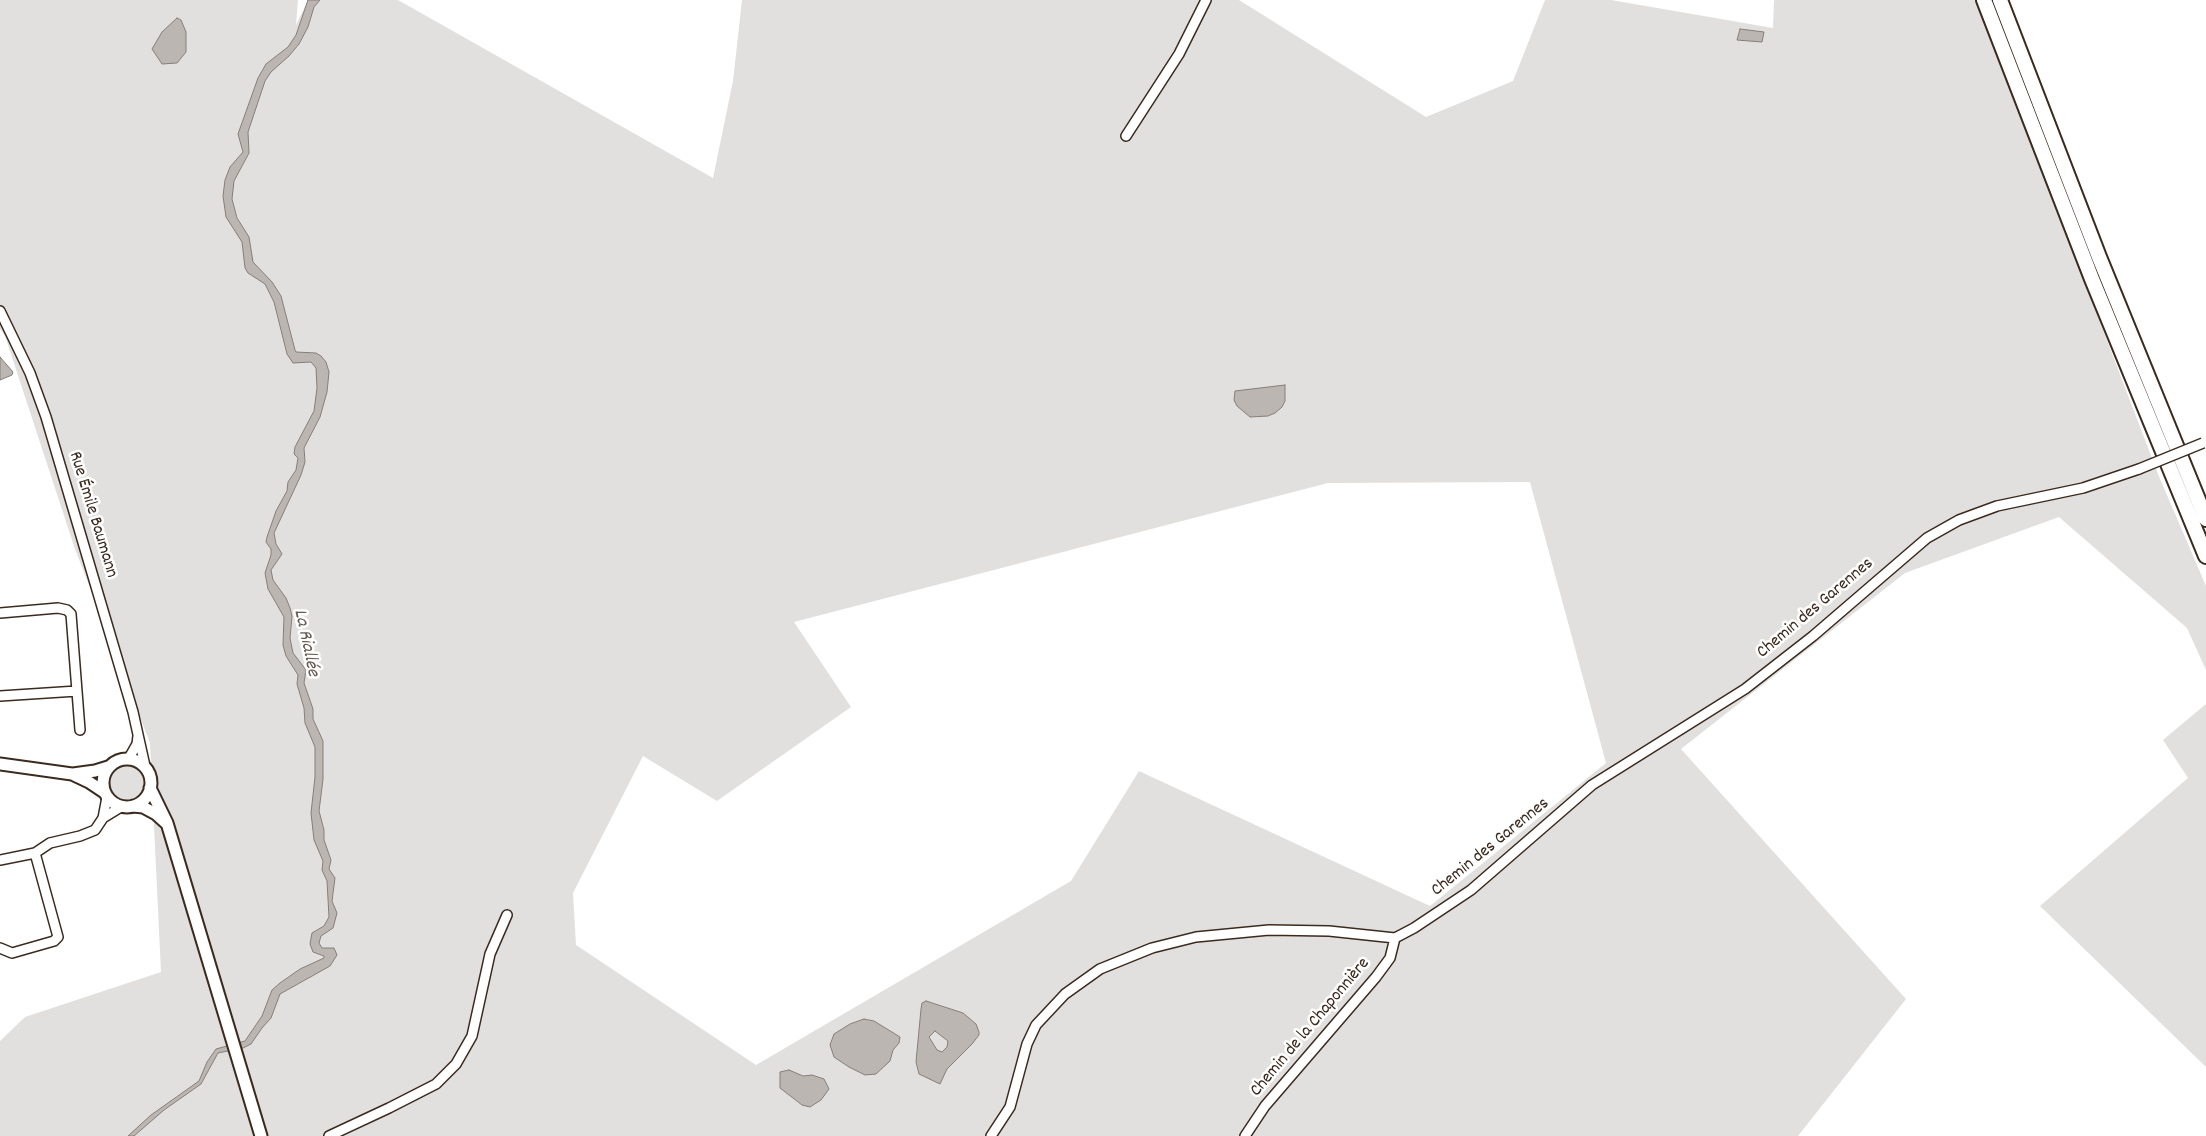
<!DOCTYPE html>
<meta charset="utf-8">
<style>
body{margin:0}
canvas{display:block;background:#fff}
</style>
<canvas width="2206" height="1136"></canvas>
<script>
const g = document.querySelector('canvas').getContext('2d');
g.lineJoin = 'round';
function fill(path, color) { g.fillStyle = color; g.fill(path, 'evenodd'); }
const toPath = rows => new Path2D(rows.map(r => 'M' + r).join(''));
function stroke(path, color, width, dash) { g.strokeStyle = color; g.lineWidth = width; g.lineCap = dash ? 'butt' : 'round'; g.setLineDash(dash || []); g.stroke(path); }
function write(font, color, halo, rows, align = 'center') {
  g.font = font + ' Dekko,sans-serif'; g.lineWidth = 5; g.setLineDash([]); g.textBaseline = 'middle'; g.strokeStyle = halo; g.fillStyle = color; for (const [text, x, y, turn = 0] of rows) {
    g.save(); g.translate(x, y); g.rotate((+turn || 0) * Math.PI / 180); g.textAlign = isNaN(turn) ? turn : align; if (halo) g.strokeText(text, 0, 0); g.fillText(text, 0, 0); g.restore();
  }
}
const green = toPath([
 [0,0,298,0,296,25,308,0,398,0,713,178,733,81,742,0,1239,0,1426,117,1513,81,1545,0,1611,0,1773,28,1774,0,1977,0,2158,474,2206,586,2206,670,2187,628,2059,517,1905,573,1681,749,1906,999,1798,1136,0,1136,0,1041,25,1017,161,972,150,743,75,549,5,336,0,329],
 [1530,482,1606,763,1430,906,1139,771,1071,881,756,1065,576,945,573,893,643,756,717,801,851,707,794,622,1328,483],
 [2206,704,2206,1067,2040,906,2188,778,2163,740],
 '107 782a19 19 0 1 1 38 0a19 19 0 1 1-38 0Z'
]);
const water = toPath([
 [308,0,320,0,314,7,308,27,299,44,289,56,271,72,265,81,248,132,249,153,234,181,232,199,237,218,249,237,253,262,272,282,281,296,295,350,296,352,316,353,321,356,326,362,329,372,327,392,320,417,304,448,305,462,301,475,274,533,276,544,282,554,271,570,273,580,286,598,290,608,292,616,290,638,293,653,306,670,304,683,313,709,313,719,323,741,323,779,319,811,324,830,324,840,331,860,329,869,335,878,332,901,337,913,333,928,321,936,319,943,322,948,334,948,337,955,330,966,280,994,271,1018,262,1028,251,1044,243,1048,218,1053,201,1084,164,1110,134,1136,128,1136,151,1115,199,1081,207,1062,216,1049,245,1041,262,1016,272,990,280,983,300,969,324,958,324,956,313,952,310,944,312,933,324,926,329,917,327,881,322,870,323,861,314,840,311,813,315,777,315,747,305,723,304,708,297,684,298,675,286,656,283,645,284,617,268,589,265,573,271,555,271,549,266,542,267,537,276,511,287,491,288,482,296,470,298,458,294,454,295,447,314,411,317,388,316,368,311,362,293,363,287,354,274,302,265,284,248,273,245,268,242,242,226,217,223,196,225,180,230,167,243,152,238,134,258,78,266,64,288,47,296,35,308,0],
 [177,18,181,20,186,32,186,52,177,63,162,64,152,49,162,32,177,18],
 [1740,29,1764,32,1762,42,1737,40,1740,29],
 [0,357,13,372,12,375,0,380,0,357],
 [1285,385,1285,401,1282,407,1275,413,1268,416,1250,417,1237,406,1234,400,1235,391,1285,385],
 [926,1001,963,1013,976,1024,979,1032,979,1035,972,1044,947,1069,940,1084,919,1074,916,1062,921,1009,922,1003,926,1001],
 [935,1031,948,1041,947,1047,942,1052,937,1050,929,1037,935,1031],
 [864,1019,874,1021,900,1037,899,1043,893,1050,890,1061,876,1074,865,1075,849,1067,834,1057,830,1045,834,1034,850,1024,864,1019],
 [789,1070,803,1076,812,1075,824,1079,829,1089,821,1100,810,1107,802,1105,780,1088,780,1072,789,1070]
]);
const minor = toPath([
 [1126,136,1179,54,1206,0],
 [0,311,30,373,46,417,133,712,145,766],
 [0,613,58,608,67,610,71,614,80,730],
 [0,696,77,691],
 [129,758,137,744,138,736],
 [107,797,103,818,121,807],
 [0,860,35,853,50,843,80,836,95,830,103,818],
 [0,948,12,953,54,941,58,937,35,853],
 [329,1136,389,1108,436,1084,456,1064,472,1036,490,954,507,915],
 [991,1136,1010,1107,1027,1044,1036,1025,1065,994,1100,969,1152,948,1196,937,1269,930,1329,931,1395,938,1414,928,1471,890,1592,785,1745,689,1813,636,1927,538,1959,520,1997,506,2083,488,2139,469],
 [1245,1136,1265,1106,1376,977,1390,958,1395,938]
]);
const major = toPath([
 '103 783a24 24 0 1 1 48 0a24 24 0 1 1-48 0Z',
 [0,764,72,774,89,782,104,792],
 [73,774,95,771,108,767],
 [150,788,167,823,261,1136],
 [133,806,143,807,156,814,166,823]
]);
const highway = toPath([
 [1984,0,2092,279,2206,556],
 [2000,0,2099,257,2206,519]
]);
const minorBridge = toPath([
 [2139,469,2203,443]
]);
const streetNames = [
 ["Rue Émile Baumann",92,515,73],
 ["Chemin des Garennes",1816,609,-40],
 ["Chemin des Garennes",1491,848,-39],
 ["Chemin de la Chaponnière",1311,1028,-50]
];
const waterNames = [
 ["La Riallée",305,643,78]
];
fill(green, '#e2e0de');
fill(water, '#bcb6b3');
stroke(water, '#887e77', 1);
stroke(minor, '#3b2a1e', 12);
stroke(major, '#3b2a1e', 15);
stroke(highway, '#3b2a1e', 18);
stroke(minor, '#fff', 9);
stroke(major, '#fff', 11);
stroke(highway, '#fff', 14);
stroke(minorBridge, '#3b2a1e', 12, []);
stroke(minorBridge, '#fff', 9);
write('18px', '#3b2a1e', '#fff', streetNames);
write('italic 19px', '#685b52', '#fff', waterNames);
</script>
